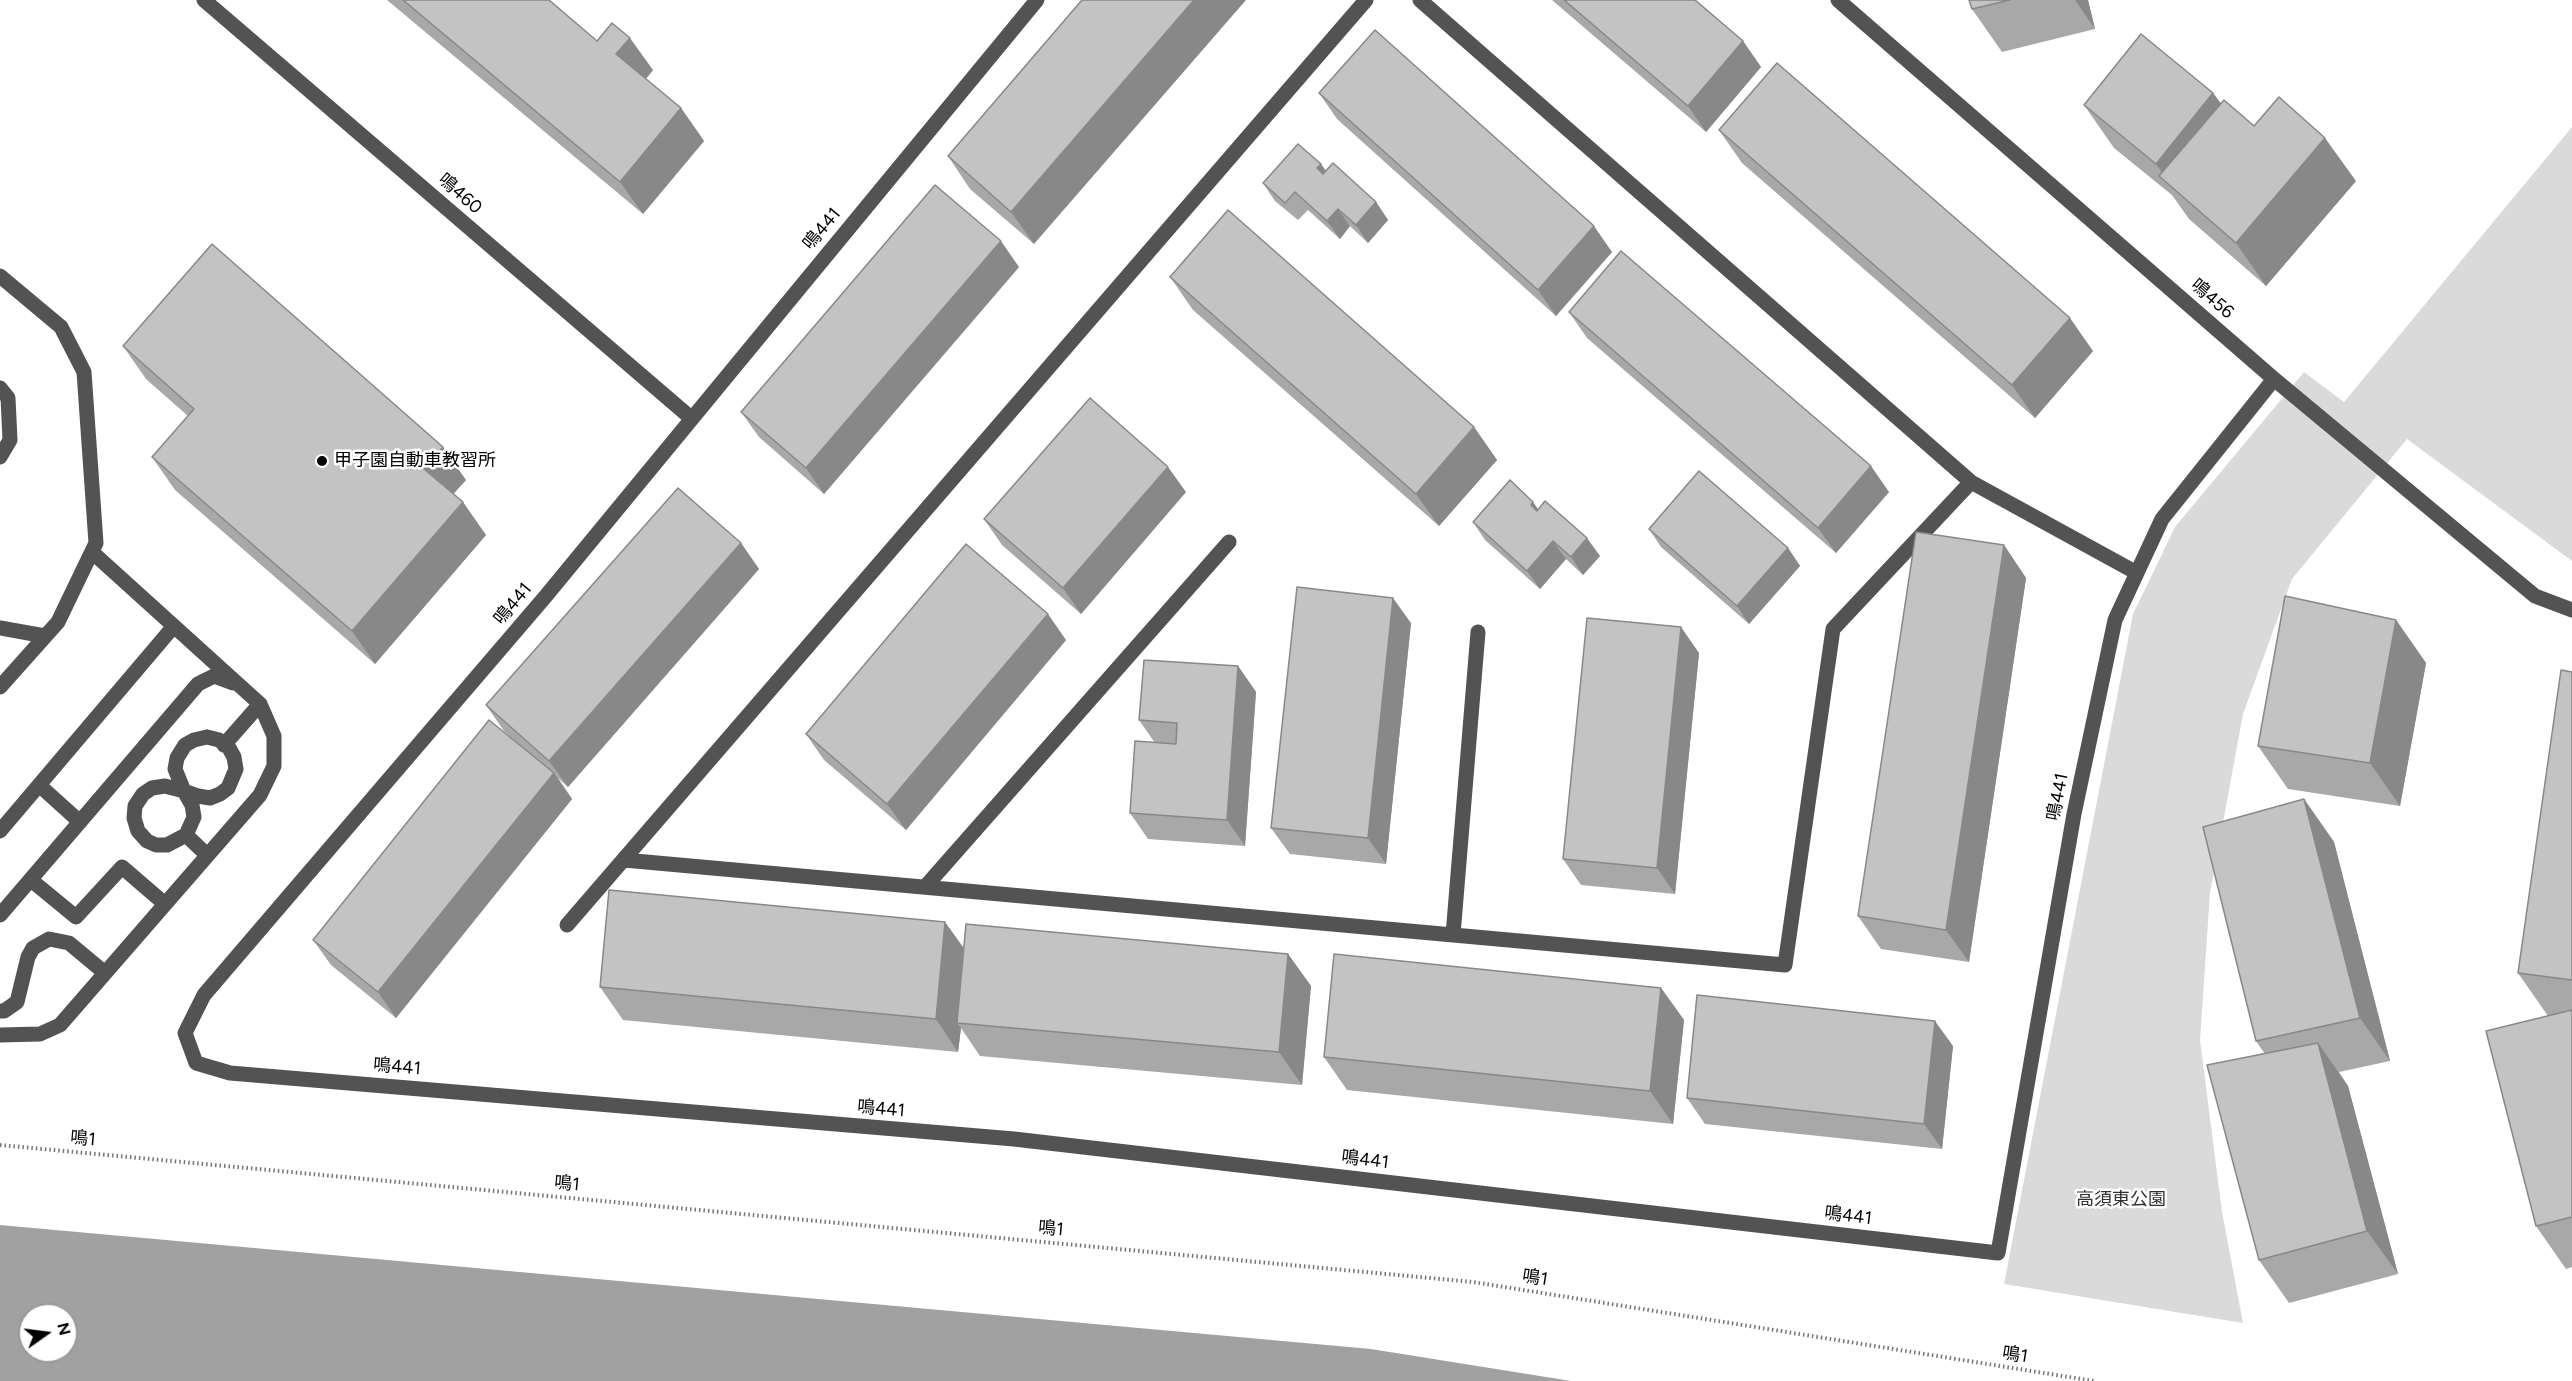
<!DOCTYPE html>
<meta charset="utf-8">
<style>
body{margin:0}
#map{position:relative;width:2572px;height:1381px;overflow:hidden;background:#fff;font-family:Figtree,sans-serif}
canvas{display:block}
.north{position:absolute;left:18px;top:1303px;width:60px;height:60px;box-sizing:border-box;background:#fff;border:2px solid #999;border-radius:50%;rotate:76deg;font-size:16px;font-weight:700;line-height:24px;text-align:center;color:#000}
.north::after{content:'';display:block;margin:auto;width:21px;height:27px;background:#000;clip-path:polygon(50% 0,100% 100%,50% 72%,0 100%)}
</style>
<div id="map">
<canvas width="2572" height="1381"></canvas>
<div class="north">N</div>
</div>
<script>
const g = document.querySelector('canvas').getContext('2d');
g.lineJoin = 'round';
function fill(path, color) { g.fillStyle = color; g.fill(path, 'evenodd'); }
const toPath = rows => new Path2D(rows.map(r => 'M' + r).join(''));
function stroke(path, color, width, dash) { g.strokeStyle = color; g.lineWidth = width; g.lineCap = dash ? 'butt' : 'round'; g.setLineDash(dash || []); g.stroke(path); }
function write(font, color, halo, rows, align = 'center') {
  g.font = font + ' Figtree,"Noto Sans JP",sans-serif'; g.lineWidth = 5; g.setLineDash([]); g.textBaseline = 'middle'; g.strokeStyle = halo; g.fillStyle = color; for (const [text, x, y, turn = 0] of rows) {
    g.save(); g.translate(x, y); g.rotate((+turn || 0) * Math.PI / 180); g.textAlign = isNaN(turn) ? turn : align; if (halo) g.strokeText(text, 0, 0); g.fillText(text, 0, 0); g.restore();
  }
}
const green = toPath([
 [2572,127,2572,561,2407,439,2292,579,2243,714,2210,893,2200,1040,2222,1212,2243,1323,2004,1284,2133,614,2175,527,2304,372,2344,402]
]);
const water = toPath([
 [0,1225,1371,1349,1571,1381,0,1381],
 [30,1315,66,1315,66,1351,30,1351]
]);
const path = toPath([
 [0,1145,1473,1282,2094,1381]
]);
const minor = toPath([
 [204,0,691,418],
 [1037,0,545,597,204,995,185,1033,196,1063,230,1073,1014,1139,1998,1253,2074,814,2115,620,2162,519,2274,379],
 [1420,0,1971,482,2137,573],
 [1838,0,2274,379,2535,596,2572,610],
 [0,276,61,327,84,372,96,543,58,622,0,687],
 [0,388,8,398,10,440,0,457],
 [0,628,45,636],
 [207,737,219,740,229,748,234,757,236,769,228,788,220,794,210,798,198,796,184,791,175,769,177,758,185,745,194,740,207,737],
 [224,745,260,704],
 [39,785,80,822],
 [165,786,184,791,192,805,194,817,186,835,167,845,156,845,147,841,138,831,134,818,135,806,143,794,152,788,165,786],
 [0,831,174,626],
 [186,835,207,855],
 [624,860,1785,965,1833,629,1971,482],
 [31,880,76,917,122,867,165,904],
 [925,887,1229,542],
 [0,915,198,684,214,676,233,683],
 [567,925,1366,0],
 [1453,935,1478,632],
 [0,1011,4,1011,17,1002,28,957,33,948,49,939,69,943,105,973],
 [0,1035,40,1034,60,1025,260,795,274,766,274,736,260,704,92,552]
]);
const wall = toPath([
 [387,0,549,0,597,41,653,70,646,79,681,108,704,141,643,214],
 [1082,0,1034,244,970,189,948,156],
 [1552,0,1695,0,1743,41,1761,67,1706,132],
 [1969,0,2088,0,2095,29,2002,52,1972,9],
 [1319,93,1612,252,1556,316,1337,119],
 [2213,93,2221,103,2254,126,2356,181,2266,286,2189,219,2172,195,2114,148,2084,105],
 [1719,130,2093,351,2035,418,1742,163],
 [1321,164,1326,171,1376,202,1388,220,1368,243,1350,226,1340,239,1308,210,1298,220,1275,201,1263,183],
 [1019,267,824,494,759,437,741,412],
 [1170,277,1474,427,1497,460,1439,526,1193,310],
 [1569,312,1889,492,1836,553,1587,338],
 [123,346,466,480,453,494,486,535,375,664,175,490,152,457,188,416,146,379],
 [1186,492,1081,614,1002,545,984,519],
 [1533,502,1538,509,1600,556,1583,575,1566,559,1540,589,1485,540,1473,522],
 [1649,529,1788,548,1800,566,1749,624,1661,547],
 [741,543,759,569,568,787,558,778,572,799,396,1018,331,965,313,940,526,751,504,731,486,705],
 [2004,545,2026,578,1969,962,1881,949,1858,916],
 [2396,620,2426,663,2400,806,2288,789,2258,746],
 [1411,623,1386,864,1290,854,1271,828],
 [1066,640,906,830,824,760,806,734],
 [1699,653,1675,894,1581,885,1563,859],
 [1238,666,1256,692,1245,846,1148,839,1130,813,1155,743,1139,720],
 [2572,672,2572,1267,2566,1269,2536,1226,2548,1016,2518,973],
 [2304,799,2334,842,2390,1061,2339,1072,2348,1086,2398,1274,2289,1303,2259,1260,2265,1054,2256,1041],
 [945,922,964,949,1288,954,1311,986,1302,1085,980,1056,961,1028,958,1052,623,1020,600,987],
 [1661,988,1684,1020,1673,1124,1347,1090,1324,1057],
 [1953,1046,1942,1149,1705,1124,1687,1098]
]);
const shadedWall = toPath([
 [1194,0,1246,0,1034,244,1011,212],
 [2075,0,2088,0,2095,29],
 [630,38,653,70,639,87,616,54],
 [1743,41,1761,67,1706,132,1688,106],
 [2213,93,2243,136,2175,191,2156,164],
 [681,108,704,141,643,214,620,182],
 [2325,138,2356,181,2266,286,2236,243],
 [1321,164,1333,182,1317,168],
 [1376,202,1388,220,1368,243,1356,225],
 [1338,209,1350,226,1340,239,1327,221],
 [1594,226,1612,252,1556,316,1538,290],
 [1001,241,1019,267,824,494,806,468],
 [2070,318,2093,351,2035,418,2012,385],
 [1474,427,1497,460,1439,526,1416,494],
 [443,447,466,480,447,501,424,469],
 [1871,466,1889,492,1836,553,1818,528],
 [1168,467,1186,492,1081,614,1063,588],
 [463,502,486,535,375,664,352,631],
 [1533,502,1545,520,1531,505],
 [1587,538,1600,556,1583,575,1571,557],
 [1553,541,1566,559,1540,589,1527,571],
 [741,543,759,569,568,787,549,761],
 [2004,545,2026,578,1969,962,1946,930],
 [1788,548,1800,566,1749,624,1737,606],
 [1393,598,1411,623,1386,864,1368,838],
 [1048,614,1066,640,906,830,887,804],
 [2396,620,2426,663,2400,806,2370,763],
 [1681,627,1699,653,1675,894,1657,868],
 [1238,666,1256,692,1245,846,1227,820],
 [554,773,572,799,396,1018,378,992],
 [2304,799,2334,842,2390,1061,2360,1018],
 [945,922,968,954,957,1023,961,1028,958,1052,936,1019],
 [1288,954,1311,986,1302,1085,1279,1052],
 [1661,988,1684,1020,1673,1124,1650,1091],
 [1935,1021,1953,1046,1942,1149,1924,1124],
 [2318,1043,2348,1086,2398,1274,2367,1231]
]);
const building = toPath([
 [403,0,549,0,597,41,612,23,630,38,616,54,681,108,620,182,403,0],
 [1082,0,1194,0,1011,212,948,156,1082,0],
 [1564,0,1695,0,1743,41,1688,106,1564,0],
 [1969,0,2010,0,1972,9,1969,0],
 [1375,30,1594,226,1538,290,1319,93,1375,30],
 [2141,34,2213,93,2156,164,2084,105,2141,34],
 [1777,63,2070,318,2012,385,1719,130,1777,63],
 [2279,97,2325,138,2236,243,2159,176,2224,100,2254,126,2279,97],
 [1298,144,1321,164,1317,168,1323,174,1333,163,1376,202,1356,225,1338,209,1327,221,1295,192,1285,203,1263,183,1298,144],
 [935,185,1001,241,806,468,741,412,935,185],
 [1228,210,1474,427,1416,494,1170,277,1228,210],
 [212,244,443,447,424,469,463,502,352,631,152,457,194,409,123,346,212,244],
 [1621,251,1871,466,1818,528,1569,312,1621,251],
 [1090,398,1168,467,1063,588,984,519,1090,398],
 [1699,471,1788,548,1737,606,1649,529,1699,471],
 [1510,480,1533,502,1531,505,1537,511,1545,501,1587,538,1571,557,1553,541,1527,571,1473,522,1510,480],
 [678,488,741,543,549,761,486,705,678,488],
 [1916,532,2004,545,1946,930,1858,916,1916,532],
 [966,544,1048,614,887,804,806,734,966,544],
 [1297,587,1393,598,1368,838,1271,828,1297,587],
 [2285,596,2396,620,2370,763,2258,746,2285,596],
 [1587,618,1681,627,1657,868,1563,859,1587,618],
 [1144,660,1238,666,1227,820,1130,813,1135,741,1176,744,1177,723,1139,720,1144,660],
 [2561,670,2572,672,2572,980,2518,973,2561,670],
 [489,720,554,773,378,992,313,940,489,720],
 [2304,799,2360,1018,2256,1041,2203,827,2304,799],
 [609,890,945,922,936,1019,600,987,609,890],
 [966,924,1288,954,1279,1052,957,1023,966,924],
 [1334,954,1661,988,1650,1091,1324,1057,1334,954],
 [1697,995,1935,1021,1924,1124,1687,1098,1697,995],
 [2572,1010,2572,1217,2536,1226,2486,1031,2572,1010],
 [2318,1043,2367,1231,2259,1260,2207,1065,2318,1043]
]);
const markers = [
 [322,461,6,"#000"]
];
const streetNames = [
 ["鳴460",460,194,41],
 ["鳴441",822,229,-50],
 ["鳴456",2212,299,41],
 ["鳴441",513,604,-50],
 ["鳴441",2058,797,-79],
 ["鳴441",397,1067,5],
 ["鳴441",881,1109,5],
 ["鳴1",83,1139,5],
 ["鳴441",1365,1160,7],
 ["鳴1",567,1184,5],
 ["鳴441",1848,1216,7],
 ["鳴1",1051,1229,5],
 ["鳴1",1535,1278,9],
 ["鳴1",2015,1355,9]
];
const poiNames = [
 ["甲子園自動車教習所",334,461]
];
const parkNames = [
 ["高須東公園",2121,1200]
];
fill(green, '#dadada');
fill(water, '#a1a1a1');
stroke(path, '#757575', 4, [1.5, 3]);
stroke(minor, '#535353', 15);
fill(wall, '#a8a8a8');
fill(shadedWall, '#888');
fill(building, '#c3c3c3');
stroke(building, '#888', 1.5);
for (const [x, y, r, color] of markers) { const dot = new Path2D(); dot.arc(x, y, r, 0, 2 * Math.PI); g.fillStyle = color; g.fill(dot); stroke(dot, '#fff', 2); }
write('18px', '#000', '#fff', streetNames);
write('18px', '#000', '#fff', poiNames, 'left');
write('18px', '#313131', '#fff', parkNames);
</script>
